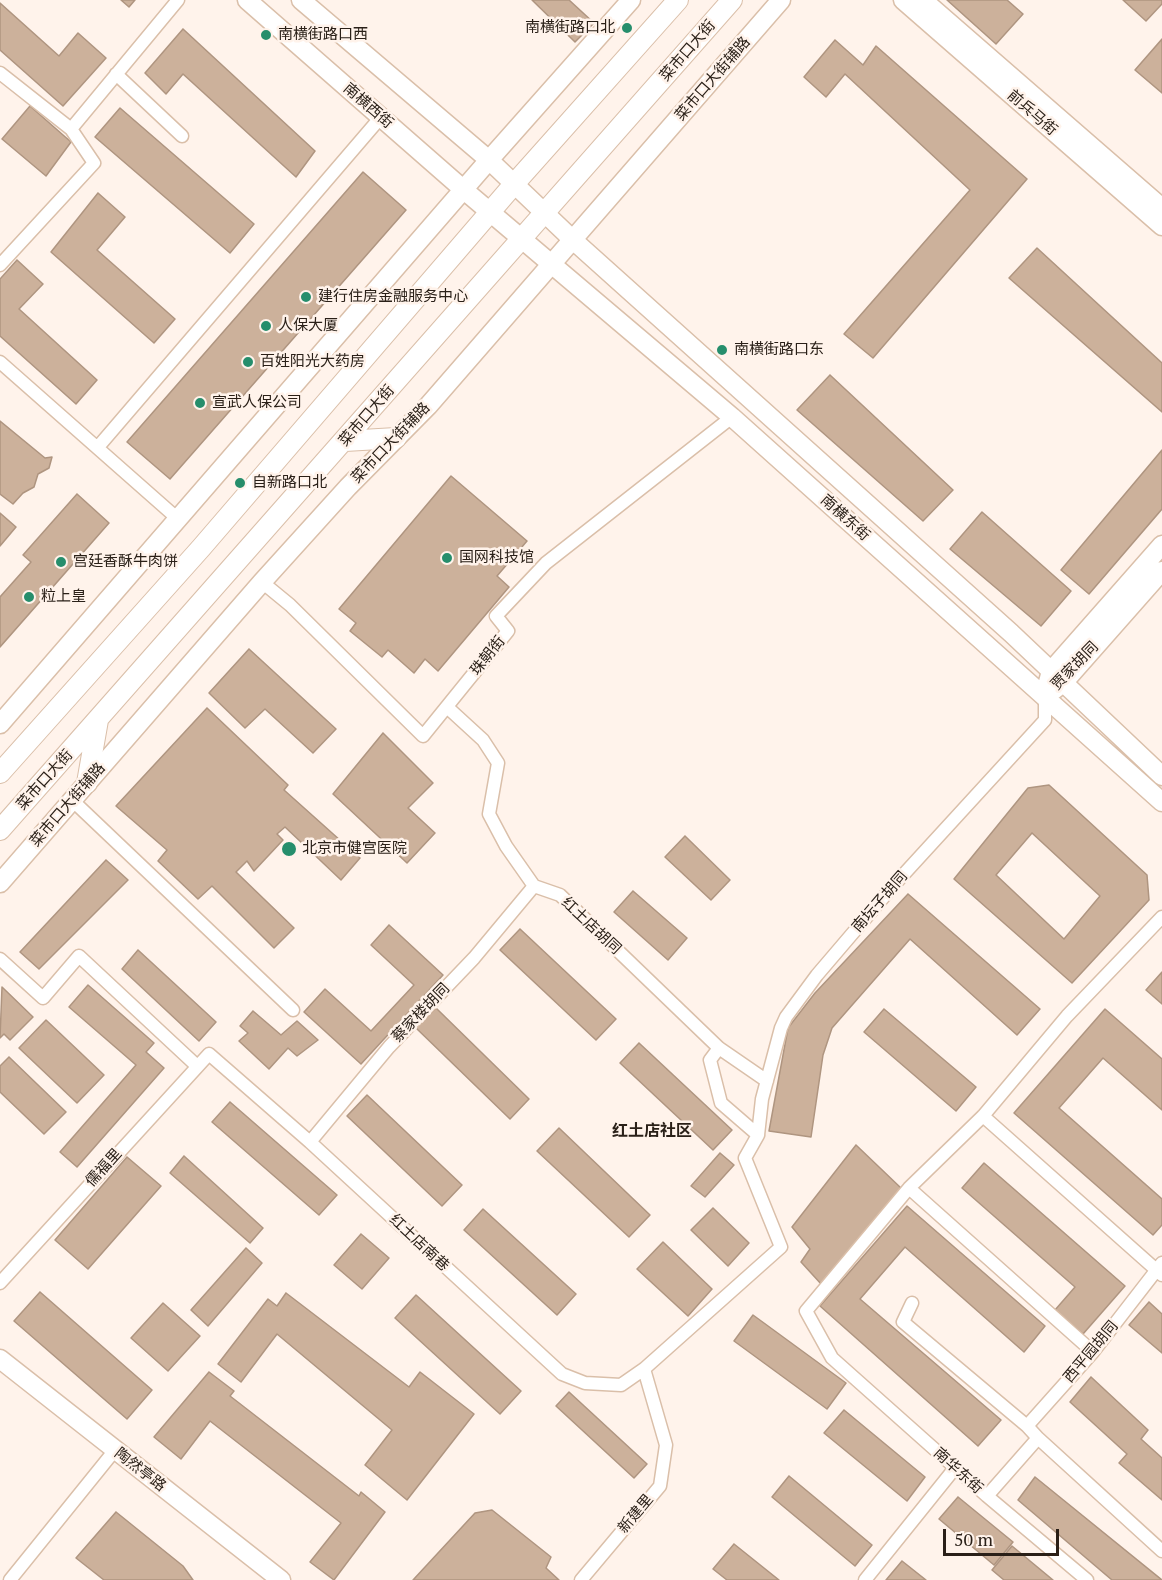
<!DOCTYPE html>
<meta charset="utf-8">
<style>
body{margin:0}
#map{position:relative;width:1162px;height:1580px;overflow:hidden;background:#fff3eb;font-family:"PT Serif",serif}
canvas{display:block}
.scale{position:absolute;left:943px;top:1529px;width:116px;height:27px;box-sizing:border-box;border:3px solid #2a2018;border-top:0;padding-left:8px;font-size:18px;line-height:21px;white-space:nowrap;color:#2a2018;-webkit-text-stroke:4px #fff3eb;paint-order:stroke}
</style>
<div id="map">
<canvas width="1162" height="1580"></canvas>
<div class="scale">50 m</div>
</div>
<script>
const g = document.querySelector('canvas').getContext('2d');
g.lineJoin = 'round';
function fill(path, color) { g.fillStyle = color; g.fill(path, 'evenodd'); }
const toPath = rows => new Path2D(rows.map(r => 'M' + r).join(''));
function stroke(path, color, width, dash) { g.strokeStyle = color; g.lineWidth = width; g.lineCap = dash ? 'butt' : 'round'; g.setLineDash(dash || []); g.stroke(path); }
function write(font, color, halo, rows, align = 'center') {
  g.font = font + ' "PT Serif","Noto Sans SC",serif'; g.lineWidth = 5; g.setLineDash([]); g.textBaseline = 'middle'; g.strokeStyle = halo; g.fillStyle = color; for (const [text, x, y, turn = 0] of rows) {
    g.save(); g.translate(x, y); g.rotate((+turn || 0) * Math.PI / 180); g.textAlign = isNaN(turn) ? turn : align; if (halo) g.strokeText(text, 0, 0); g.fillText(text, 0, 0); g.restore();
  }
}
const building = toPath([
 [121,0,135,0,129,7,121,0],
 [532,0,569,0,594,23,575,42,532,0],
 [947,0,1007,0,1023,14,996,44,947,0],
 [1123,0,1162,0,1162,4,1146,21,1123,0],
 [0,3,59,56,78,33,106,58,63,106,0,50,0,3],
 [183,29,315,151,296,177,183,74,166,94,145,73,183,29],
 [1162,39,1162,93,1135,70,1162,39],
 [835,40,863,65,876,46,1027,179,873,358,844,334,970,190,845,74,826,97,804,77,835,40],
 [30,106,71,142,46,176,2,139,30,106],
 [120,108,254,224,230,253,95,137,120,108],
 [363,172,406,210,170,479,127,442,363,172],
 [98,193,125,217,97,250,175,319,154,343,51,252,98,193],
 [1037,248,1162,363,1162,412,1009,278,1037,248],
 [17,260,43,284,19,309,97,380,76,404,0,336,0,279,17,260],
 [830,375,953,490,923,521,797,410,830,375],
 [0,421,45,458,52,457,49,468,38,474,34,487,23,493,13,504,0,494,0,421],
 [1162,450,1162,509,1089,594,1061,570,1162,450],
 [451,476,527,541,497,576,509,587,438,671,425,659,414,673,388,650,382,657,350,631,356,623,339,609,451,476],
 [77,494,109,523,0,647,0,597,31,562,23,555,77,494],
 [982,512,1071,591,1041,626,950,549,982,512],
 [0,513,16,527,0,546,0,513],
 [249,649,336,729,313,753,265,709,245,728,209,693,249,649],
 [207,708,288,785,284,790,360,858,341,880,285,827,277,834,283,840,254,871,247,861,236,872,294,928,274,948,212,886,198,899,158,861,167,850,116,806,207,708],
 [383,733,433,783,408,808,435,833,407,863,333,794,383,733],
 [1049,785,1147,875,1149,900,1072,983,954,879,1028,788,1049,785],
 [1032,833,1100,896,1064,939,996,875,1032,833],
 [685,836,730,880,711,900,665,857,685,836],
 [106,860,128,880,39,969,20,952,106,860],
 [633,891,687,938,668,960,614,912,633,891],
 [908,894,1040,1009,1017,1035,910,939,832,1028,823,1055,811,1137,769,1131,788,1028,815,993,908,894],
 [389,925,443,975,361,1064,304,1012,325,989,371,1031,414,985,371,945,389,925],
 [520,929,616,1019,596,1040,500,950,520,929],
 [138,950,216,1022,199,1041,122,969,138,950],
 [1162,972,1162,1004,1146,990,1162,972],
 [88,985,154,1043,146,1052,164,1068,77,1167,60,1152,136,1065,69,1007,88,985],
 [2,987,33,1017,10,1040,4,1034,0,1038,2,987],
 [436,1008,529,1099,510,1119,416,1028,436,1008],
 [884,1009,976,1087,956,1111,864,1032,884,1009],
 [1105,1009,1162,1059,1162,1110,1103,1058,1059,1108,1162,1199,1162,1225,1153,1235,1014,1113,1105,1009],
 [253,1011,281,1035,297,1021,318,1040,297,1056,288,1048,269,1069,239,1041,248,1033,240,1026,253,1011],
 [46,1020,104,1075,77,1103,19,1048,46,1020],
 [639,1043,732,1130,713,1150,620,1063,639,1043],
 [9,1057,66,1112,44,1134,0,1092,0,1066,9,1057],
 [367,1095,462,1185,442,1206,347,1116,367,1095],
 [230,1102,337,1195,319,1215,212,1122,230,1102],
 [559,1128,650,1215,629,1237,537,1151,559,1128],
 [856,1145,902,1189,822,1285,801,1262,810,1249,792,1227,856,1145],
 [720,1153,734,1165,705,1197,691,1186,720,1153],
 [184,1156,263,1228,250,1243,170,1173,184,1156],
 [127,1157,161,1186,88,1269,55,1240,127,1157],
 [984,1163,1125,1286,1083,1334,1055,1310,1075,1287,962,1188,984,1163],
 [907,1206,1045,1326,1024,1352,905,1247,860,1299,1001,1420,978,1446,820,1306,907,1206],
 [713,1208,749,1243,728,1266,691,1230,713,1208],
 [483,1209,576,1294,557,1315,464,1230,483,1209],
 [361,1234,389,1258,362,1289,334,1265,361,1234],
 [663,1242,712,1289,688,1316,637,1269,663,1242],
 [246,1248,262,1263,208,1326,191,1310,246,1248],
 [40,1292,152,1390,127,1419,14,1321,40,1292],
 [286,1293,409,1387,420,1372,474,1414,407,1500,365,1465,392,1430,277,1334,241,1382,218,1364,268,1299,277,1306,286,1293],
 [416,1295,521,1391,500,1414,395,1318,416,1295],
 [1149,1302,1162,1314,1162,1353,1129,1325,1149,1302],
 [163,1303,200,1336,168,1371,131,1338,163,1303],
 [753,1315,846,1383,827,1409,734,1341,753,1315],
 [209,1372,234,1391,230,1396,359,1496,361,1492,385,1512,334,1580,310,1562,341,1523,210,1421,181,1459,154,1437,209,1372],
 [1091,1377,1148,1430,1141,1439,1162,1458,1162,1500,1119,1463,1127,1454,1070,1402,1091,1377],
 [569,1392,647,1464,634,1478,556,1406,569,1392],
 [844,1410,925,1477,907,1501,824,1433,844,1410],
 [789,1476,872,1545,855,1566,772,1497,789,1476],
 [1035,1477,1162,1580,1112,1580,1018,1500,1035,1477],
 [958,1497,1013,1542,994,1565,939,1519,958,1497],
 [492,1510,551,1557,546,1568,559,1580,413,1580,475,1513,492,1510],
 [116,1512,183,1566,193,1580,104,1580,76,1558,116,1512],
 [734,1544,779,1580,727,1580,713,1569,734,1544],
 [1012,1546,1053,1580,1004,1580,992,1570,1012,1546],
 [902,1561,926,1580,886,1580,902,1561]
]);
const street = toPath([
 [0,73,71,129],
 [116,74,182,136],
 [0,265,94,163,71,129,178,0],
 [0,362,178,519],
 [98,447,381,117],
 [262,582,290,605,423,736,508,631,496,616,546,563,732,417],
 [447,707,483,740,498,763,489,814,506,846,534,886,560,895,719,1048,767,1081],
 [72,800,293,1010],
 [0,959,43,998,79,956,197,1066],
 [983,1116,1162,1275],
 [758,1135,762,1099,781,1028,786,1017,817,975,893,886,1045,720,1045,696],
 [310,1142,389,1047,474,958,534,886],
 [909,1188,1093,1352],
 [0,1283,209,1054,310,1142,562,1374,585,1383,621,1385,644,1369,781,1247,745,1158,758,1135,721,1103,710,1060,719,1048],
 [912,1303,903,1322,1027,1426],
 [1038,1438,1027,1426,1093,1352,1162,1263],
 [987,1496,1038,1438,1162,1551],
 [10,1580,115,1450],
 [581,1580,660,1486,666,1445,644,1369],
 [865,1580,955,1468],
 [1087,1580,987,1496,832,1358,806,1311,909,1188,983,1116,1067,1016,1162,917]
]);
const secondary = toPath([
 [247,0,464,190,732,417,1162,802],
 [301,0,489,160,573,240,1011,633,1162,776],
 [903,0,1162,226],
 [923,0,1162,208],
 [1048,682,1051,671,1162,545],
 [1054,690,1064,682,1162,571],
 [0,724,489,160,631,0],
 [0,883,262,582,348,487,428,406,781,0],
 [0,1359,281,1580]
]);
const primary = toPath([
 [345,441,396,438],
 [0,773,201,548,515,183,678,0],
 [87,783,98,720],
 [0,830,732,0]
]);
const markers = [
 [627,28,6,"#268e6c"],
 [266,35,6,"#268e6c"],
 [306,297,6,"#268e6c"],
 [266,326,6,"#268e6c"],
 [722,350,6,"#268e6c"],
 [248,362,6,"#268e6c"],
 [200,403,6,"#268e6c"],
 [240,483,6,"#268e6c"],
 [447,558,6,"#268e6c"],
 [61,562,6,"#268e6c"],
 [29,597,6,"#268e6c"],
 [289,849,8,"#268e6c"]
];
const poiNames = [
 ["南横街路口北",615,28,"right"],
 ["南横街路口西",278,35],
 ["建行住房金融服务中心",318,297],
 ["人保大厦",278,326],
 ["南横街路口东",734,350],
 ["百姓阳光大药房",260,362],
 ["宣武人保公司",212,403],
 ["自新路口北",252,483],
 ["国网科技馆",459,558],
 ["宫廷香酥牛肉饼",73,562],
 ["粒上皇",41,597],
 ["北京市健宫医院",302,849]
];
const streetNames = [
 ["菜市口大街",688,51,-49],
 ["菜市口大街辅路",713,79,-49],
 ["南横西街",368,106,41],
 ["前兵马街",1032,113,41],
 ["菜市口大街",367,416,-49],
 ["菜市口大街辅路",391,443,-46],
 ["南横东街",845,518,42],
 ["珠朝街",488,656,-51],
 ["贾家胡同",1075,666,-46],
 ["菜市口大街",45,780,-48],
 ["菜市口大街辅路",68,805,-49],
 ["南坛子胡同",880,902,-49],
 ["红土店胡同",591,926,43],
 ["蔡家楼胡同",421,1013,-46],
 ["儒福里",104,1168,-48],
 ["红土店南巷",419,1243,43],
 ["西平园胡同",1091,1352,-50],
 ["陶然亭路",140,1470,38],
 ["南华东街",958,1471,42],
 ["新建里",636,1514,-50]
];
const neighbourhoodNames = [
 ["红土店社区",652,1131]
];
fill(building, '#ccb19b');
stroke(building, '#af9580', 1.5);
stroke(street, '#dabfa9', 15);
stroke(secondary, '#dabfa9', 21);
stroke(primary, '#dabfa9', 22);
stroke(street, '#fff', 12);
stroke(secondary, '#fff', 18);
stroke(primary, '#fff', 20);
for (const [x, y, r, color] of markers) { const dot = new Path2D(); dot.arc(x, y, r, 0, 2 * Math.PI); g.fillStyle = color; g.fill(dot); stroke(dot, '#fff3eb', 2); }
write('15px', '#2a2018', '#fff3eb', poiNames, 'left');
write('15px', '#2a2018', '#fff3eb', streetNames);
write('bold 16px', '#2a2018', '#fff3eb', neighbourhoodNames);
</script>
